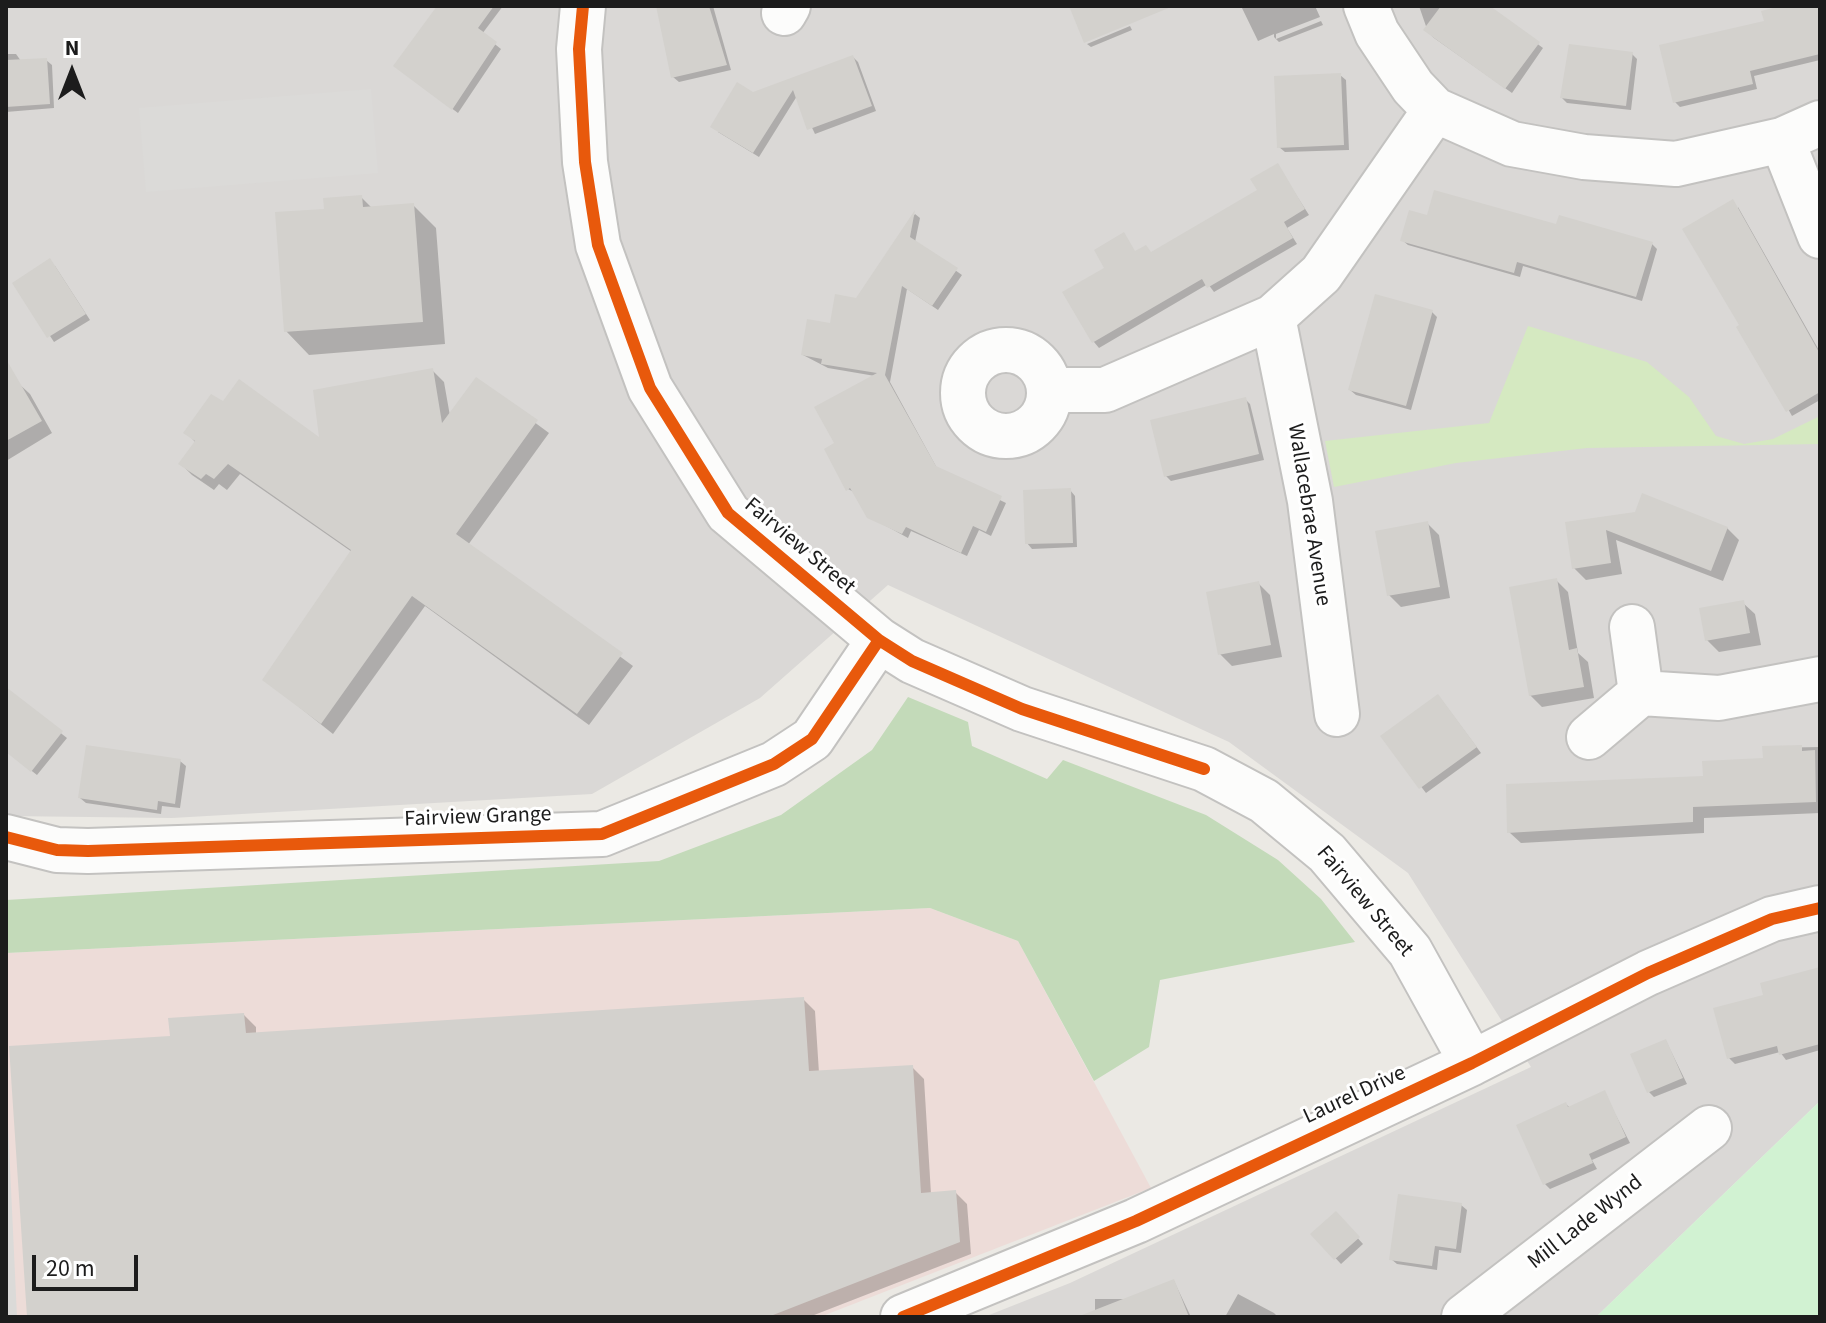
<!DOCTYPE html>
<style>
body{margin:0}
#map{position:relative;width:1826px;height:1323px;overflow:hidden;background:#ebe9e4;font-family:"Source Sans 3",sans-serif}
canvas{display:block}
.frame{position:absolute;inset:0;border:8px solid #1c1c1c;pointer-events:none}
.north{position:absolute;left:32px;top:32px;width:80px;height:80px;-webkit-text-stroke:6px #fff;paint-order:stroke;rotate:0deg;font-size:22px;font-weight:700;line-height:32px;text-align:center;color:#1c1c1c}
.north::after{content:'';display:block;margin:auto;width:28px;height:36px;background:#1c1c1c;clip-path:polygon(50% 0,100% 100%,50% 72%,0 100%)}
.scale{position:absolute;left:32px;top:1255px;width:106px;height:36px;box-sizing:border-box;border:4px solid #1c1c1c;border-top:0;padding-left:10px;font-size:24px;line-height:28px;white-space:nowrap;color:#1c1c1c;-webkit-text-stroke:6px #fff;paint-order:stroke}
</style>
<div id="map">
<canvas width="1826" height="1323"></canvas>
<div class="frame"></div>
<div class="north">N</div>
<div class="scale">20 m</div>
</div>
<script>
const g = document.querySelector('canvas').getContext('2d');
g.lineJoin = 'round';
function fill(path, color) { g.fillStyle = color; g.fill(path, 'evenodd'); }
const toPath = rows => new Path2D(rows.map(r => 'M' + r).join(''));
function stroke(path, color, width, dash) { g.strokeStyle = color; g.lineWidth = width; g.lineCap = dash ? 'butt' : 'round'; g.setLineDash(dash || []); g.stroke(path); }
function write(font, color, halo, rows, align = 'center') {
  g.font = font + ' "Source Sans 3",sans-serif'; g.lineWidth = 6; g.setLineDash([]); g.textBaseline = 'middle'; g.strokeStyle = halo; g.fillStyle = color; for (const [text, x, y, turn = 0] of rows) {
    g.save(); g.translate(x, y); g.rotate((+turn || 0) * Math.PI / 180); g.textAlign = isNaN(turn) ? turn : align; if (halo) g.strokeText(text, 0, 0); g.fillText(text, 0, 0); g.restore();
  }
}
const residential = toPath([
 [6,6,1820,6,1820,1101,1596,1317,984,1317,1070,1283,1531,1067,1408,873,1229,742,888,585,760,698,592,794,172,818,6,816]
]);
const commercial = toPath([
 [930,908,1018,941,1151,1188,820,1317,6,1317,6,953]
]);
const grass = toPath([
 [1528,326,1647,362,1689,397,1716,436,1744,444,1773,439,1820,416,1820,444,1587,448,1456,463,1334,487,1325,441,1489,423]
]);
const forest = toPath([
 [908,697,968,722,972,746,1047,779,1063,760,1206,815,1278,860,1321,899,1355,942,1160,980,1149,1047,1094,1081,1018,941,930,908,6,953,6,900,659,861,781,815,872,750]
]);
const park = toPath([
 [1820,1101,1820,1317,1596,1317]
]);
const parking = toPath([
 [371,89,378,173,146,192,139,108],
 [6,1081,17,1317,6,1317]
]);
const shadow = toPath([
 [439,6,503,6,482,34,501,49,458,113,401,71],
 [658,6,713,6,731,70,679,82,673,77],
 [1241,6,1315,6,1320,17,1276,34,1276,39,1321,21,1323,25,1279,42,1274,37,1274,34,1258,41],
 [1419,6,1486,6,1543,48,1512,93,1434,38,1428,32],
 [1789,6,1820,6,1820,60,1754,76,1757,89,1680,107,1675,102],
 [1130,26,1132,30,1091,47,1087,44],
 [6,54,16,54,21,61,46,60,52,65,54,108,6,112],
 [1632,54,1637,59,1631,110,1567,103,1562,98],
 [853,57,858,62,876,111,815,134,797,96,759,157,718,132,753,94],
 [1340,75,1346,80,1349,150,1285,152,1279,147],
 [1277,165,1309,215,1287,228,1297,244,1214,292,1208,284,1099,348,1094,342,1065,293,1136,253,1152,254,1260,191],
 [361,197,372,208,413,205,436,228,445,344,309,355,286,331,327,211],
 [1738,207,1820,352,1820,400,1792,416,1742,326],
 [915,214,920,218,915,242,962,275,938,310,907,289,890,382,938,470,1006,503,991,536,979,530,967,556,911,531,908,538,868,516,856,493,848,489,837,444,875,376,828,368,803,355,857,300],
 [1558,226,1652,244,1657,249,1642,301,1523,266,1520,277,1408,245,1402,240],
 [55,266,90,320,54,342,15,283],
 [1432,312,1437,317,1411,410,1356,395,1350,390],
 [432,370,444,382,450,416,476,379,549,433,468,545,633,666,589,725,425,606,333,734,264,679,352,552,240,474,227,490,219,484,214,490,192,475,181,464,196,443,186,432,322,441],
 [18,383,30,394,52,433,6,461,6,390],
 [1245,399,1250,404,1264,460,1171,481,1166,476],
 [1070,490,1075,496,1077,547,1032,549,1027,543],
 [1427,523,1439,535,1450,598,1401,607,1389,595],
 [1567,524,1727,528,1739,540,1723,581,1616,540,1622,574,1586,580,1574,568],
 [1556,580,1568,592,1578,653,1588,662,1594,698,1542,707,1530,695],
 [1258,583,1270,595,1282,657,1232,666,1220,654],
 [1743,603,1755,614,1761,645,1719,652,1707,640],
 [6,690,67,738,37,775,6,751],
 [1443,702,1481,753,1426,793,1383,737],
 [1820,747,1820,813,1704,818,1704,833,1521,843,1509,832,1765,760,1764,748],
 [180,761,186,766,180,808,162,806,161,814,86,803,80,798],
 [1820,969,1820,1050,1786,1060,1780,1052,1735,1064,1729,1058,1765,996],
 [803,999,815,1011,819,1073,912,1067,924,1079,931,1194,956,1193,967,1204,971,1254,809,1317,28,1317,172,1038,244,1015,256,1027,256,1035],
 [1666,1041,1687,1084,1654,1097,1649,1092],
 [1604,1092,1630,1143,1592,1160,1597,1169,1550,1189,1545,1184,1566,1104,1570,1108],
 [1461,1205,1467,1210,1461,1253,1439,1250,1437,1270,1397,1264,1391,1259],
 [1336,1214,1363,1244,1341,1264,1313,1234],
 [1174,1281,1191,1317,1095,1317,1095,1299,1130,1299],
 [1238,1294,1274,1313,1278,1317,1225,1317]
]);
const building = toPath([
 [437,6,494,6,478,28,497,42,452,110,393,66],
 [656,6,709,6,727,65,671,78],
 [1069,6,1171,6,1171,7,1084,43],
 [1441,6,1490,6,1540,42,1505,89,1423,30],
 [1781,6,1820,6,1820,54,1750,71,1753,84,1673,103,1659,45,1764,21,1761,11],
 [1569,44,1633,52,1626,106,1560,98],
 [853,55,872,106,807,130,793,90,753,153,710,127,737,82,753,92],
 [47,58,50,104,6,107,6,60],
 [1341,73,1344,145,1277,148,1274,76],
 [1278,163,1305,209,1284,222,1293,238,1207,288,1202,279,1092,343,1062,292,1104,268,1094,250,1124,232,1135,251,1146,245,1151,252,1257,190,1250,179],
 [1434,190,1556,224,1559,215,1653,242,1636,297,1517,262,1514,273,1400,241,1409,210,1427,215],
 [362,195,363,207,414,203,423,322,284,332,275,212,324,209,323,198],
 [1733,199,1820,354,1820,392,1786,412,1736,327,1739,325,1682,229],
 [915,210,910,237,958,268,932,306,902,286,885,375,936,466,1002,496,986,532,973,526,961,553,906,527,902,534,867,518,850,488,846,491,824,449,834,443,814,407,877,373,821,364,822,359,801,355,807,319,830,323,835,294,856,298],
 [50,258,86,314,47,338,12,283],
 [1375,294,1433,310,1406,406,1348,390],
 [6,359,42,421,6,441],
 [433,368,442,423,476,377,538,420,456,534,623,653,577,714,412,596,321,724,262,680,351,550,228,464,214,479,206,474,201,479,178,464,195,441,183,433,211,394,223,401,239,379,319,437,313,390],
 [1246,397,1259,454,1164,477,1150,420],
 [1071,488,1073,543,1025,544,1023,490],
 [1642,493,1728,527,1711,571,1606,530,1611,563,1572,569,1565,522,1635,512],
 [1428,521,1440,587,1387,596,1375,531],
 [1557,578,1569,650,1577,648,1584,687,1529,696,1509,587],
 [1259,581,1271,645,1218,655,1206,592],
 [1744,600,1750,633,1705,641,1699,608],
 [6,687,63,731,31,772,6,752],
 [1438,694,1477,747,1419,789,1380,736],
 [86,745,181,759,175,804,158,801,157,810,78,798],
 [1802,745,1802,751,1815,750,1816,802,1693,807,1693,822,1507,833,1506,784,1703,776,1702,761,1763,758,1762,746],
 [1820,967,1820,1044,1779,1055,1777,1046,1727,1059,1713,1008,1763,995,1760,983],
 [804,997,809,1071,913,1065,921,1193,956,1190,960,1242,768,1317,27,1317,9,1046,170,1036,168,1018,244,1013,246,1033],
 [1666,1039,1683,1078,1647,1093,1630,1054],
 [1605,1090,1626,1137,1589,1154,1593,1163,1543,1185,1516,1125,1566,1102,1568,1107],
 [1398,1194,1462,1203,1456,1249,1435,1246,1432,1266,1389,1260],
 [1336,1211,1360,1237,1334,1260,1310,1234],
 [1174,1279,1189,1317,1083,1317,1082,1315]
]);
const minor = toPath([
 [583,6,579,49,585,162,598,245,650,388,728,513,879,640,912,661,1022,709,1204,769,1264,801,1327,853,1410,951,1472,1063],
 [1366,6,1377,33,1413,87,1435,110,1512,144,1584,157,1676,164,1782,140,1820,123],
 [784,13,788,6],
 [1782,140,1820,236],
 [1273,317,1310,501,1337,714],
 '963 393a43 43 0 1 1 86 0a43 43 0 1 1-86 0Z',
 [1049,390,1105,390,1273,317,1321,274,1435,110],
 [1632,627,1641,693],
 [1589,737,1641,693,1719,698,1820,679],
 [6,837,57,850,88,851,602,834,774,764,812,739,879,640],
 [903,1317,1136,1221,1472,1063,1648,973,1772,919,1820,908],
 [1464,1317,1709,1128]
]);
const cycleway = toPath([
 [583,6,579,49,585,162,598,245,650,388,728,513,879,640,912,661,1022,709,1204,769],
 [6,837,57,850,88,851,602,834,774,764,812,739,879,640],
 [903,1317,1136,1221,1472,1063,1648,973,1772,919,1820,908]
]);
const streetNames = [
 ["Wallacebrae Avenue",1308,515,81],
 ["Fairview Street",799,547,40],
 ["Fairview Grange",478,818,-2],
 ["Fairview Street",1364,902,50],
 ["Laurel Drive",1355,1096,-25],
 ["Mill Lade Wynd",1586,1223,-38]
];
fill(residential, '#dad8d6');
fill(commercial, '#eddcd8');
fill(grass, '#d5e9c1');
fill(forest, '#c3dab9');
fill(park, '#d1f2d2');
fill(parking, '#dbdad8');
fill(shadow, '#0003');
fill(building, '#d3d1cd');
stroke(minor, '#c3c2c0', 48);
stroke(minor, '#fcfcfb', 44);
stroke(cycleway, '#e8590c', 12);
write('22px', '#1c1c1c', '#fff', streetNames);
</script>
